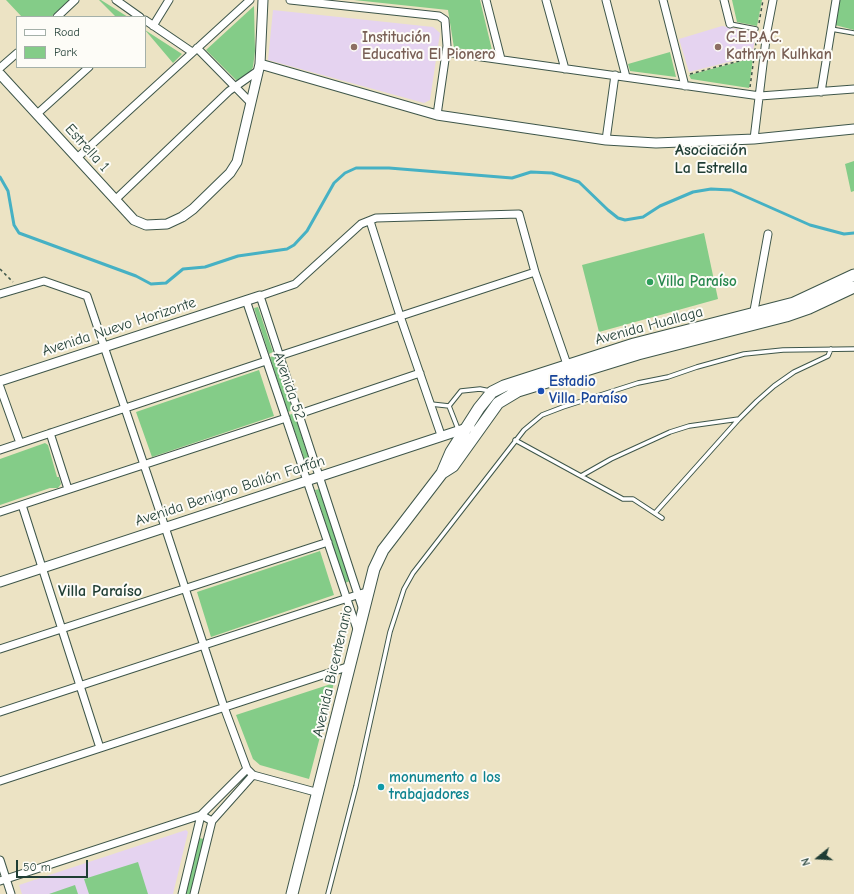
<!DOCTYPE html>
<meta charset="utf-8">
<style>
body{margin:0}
#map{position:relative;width:854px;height:894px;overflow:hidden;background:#ece3c4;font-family:"Comic Neue",sans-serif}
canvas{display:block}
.legend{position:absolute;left:16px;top:16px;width:130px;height:52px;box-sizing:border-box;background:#fdfcf7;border:1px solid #a4b0a9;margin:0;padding:5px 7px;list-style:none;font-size:12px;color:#1f3d34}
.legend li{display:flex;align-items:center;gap:8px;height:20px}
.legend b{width:20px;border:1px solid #a4b0a9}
.north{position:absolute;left:798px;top:838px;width:40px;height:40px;-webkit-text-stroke:3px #fdfcf7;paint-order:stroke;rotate:252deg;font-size:11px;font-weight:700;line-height:16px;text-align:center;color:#1f3d34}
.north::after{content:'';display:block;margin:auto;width:14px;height:18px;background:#1f3d34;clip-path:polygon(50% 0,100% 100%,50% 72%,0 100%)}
.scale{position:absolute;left:16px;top:860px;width:72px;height:18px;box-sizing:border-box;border:2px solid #1f3d34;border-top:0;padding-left:5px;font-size:12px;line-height:14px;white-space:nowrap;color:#1f3d34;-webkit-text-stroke:3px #fdfcf7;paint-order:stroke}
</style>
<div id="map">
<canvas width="854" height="894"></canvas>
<ul class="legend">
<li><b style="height:5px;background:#fff"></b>Road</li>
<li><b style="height:11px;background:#84cc88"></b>Park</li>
</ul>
<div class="north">N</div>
<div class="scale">50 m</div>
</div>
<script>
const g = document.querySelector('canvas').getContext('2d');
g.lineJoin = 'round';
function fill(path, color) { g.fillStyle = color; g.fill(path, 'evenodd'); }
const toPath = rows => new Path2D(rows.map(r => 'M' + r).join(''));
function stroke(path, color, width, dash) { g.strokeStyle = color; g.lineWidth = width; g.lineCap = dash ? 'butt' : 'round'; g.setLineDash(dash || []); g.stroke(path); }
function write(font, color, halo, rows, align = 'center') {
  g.font = font + ' "Comic Neue",sans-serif'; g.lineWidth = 4; g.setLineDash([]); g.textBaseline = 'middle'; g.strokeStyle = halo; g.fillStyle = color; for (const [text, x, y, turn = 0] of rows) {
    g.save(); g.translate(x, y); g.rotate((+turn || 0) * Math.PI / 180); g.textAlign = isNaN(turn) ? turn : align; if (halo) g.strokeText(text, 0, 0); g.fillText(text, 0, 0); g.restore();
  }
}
const built = toPath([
 [273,10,433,27,440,33,430,100,424,103,268,60],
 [722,26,756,33,752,56,689,72,679,39],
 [186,830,188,832,173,894,22,894,19,885]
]);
const green = toPath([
 [6,0,69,0,51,17,22,17],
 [99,0,101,0,128,17,116,17],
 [354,0,480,0,492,50,491,52,454,48,448,10],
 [732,0,762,0,757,26,737,22],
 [840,0,854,0,854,30,835,25],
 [254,6,255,51,253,67,251,71,237,81,206,50],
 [145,30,182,54,173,63],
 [670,52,676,77,630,71,628,64],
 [753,58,749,88,691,79,689,75],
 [854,161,854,191,851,192,845,164],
 [704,233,718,299,599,332,582,265],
 [258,307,273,352,269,354,254,308],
 [274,356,293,410,288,412,270,357],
 [259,370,274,416,152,457,136,412],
 [294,413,311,465,307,466,289,415],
 [45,443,48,445,57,477,59,477,61,484,58,488,50,488,0,505,0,459],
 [320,489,350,581,345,583,315,490],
 [320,551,334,595,211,637,197,592],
 [334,683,309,779,260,765,253,759,236,715],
 [199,838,204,839,190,894,186,894],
 [138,862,148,894,89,894,84,879],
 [75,885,78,894,49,894]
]);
const stream = toPath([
 [0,177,8,191,14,225,19,233,136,276,151,284,166,283,183,269,205,267,238,256,287,249,294,245,307,231,334,183,345,173,356,168,389,168,512,178,531,172,552,173,579,182,608,210,618,218,625,220,643,217,660,206,693,192,711,189,731,190,810,225,844,234,854,233]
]);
const path = toPath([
 [759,23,763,0],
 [690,74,754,57],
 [750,87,757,35],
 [0,269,13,282]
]);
const service = toPath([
 [730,24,756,29],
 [831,29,854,33],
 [431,404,449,406],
 [449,406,461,391,480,389,490,391],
 [449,406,458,429],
 [515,440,623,499,633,499,662,518],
 [581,476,611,459,670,432,689,426,739,419],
 [655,513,739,419,757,401,774,386,794,372,828,356,831,349],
 [328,894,356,786,390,632,404,589,413,573,524,430,542,415,563,407,638,383,668,377,697,367,744,354,783,350,854,349]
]);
const minor = toPath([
 [116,0,140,17],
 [290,0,439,16,445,20,447,46,437,115],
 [486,0,501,59],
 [546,0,565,69],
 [606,0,626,77],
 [663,0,685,86],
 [724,0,730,24],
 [57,17,75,0],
 [145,20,192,52],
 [153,26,169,0],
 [197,48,251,103],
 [446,52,760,96,854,89],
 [0,68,17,53],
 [821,92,836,0],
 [37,114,89,67],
 [754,139,767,31,773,0],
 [606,140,615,75],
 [77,158,250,0],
 [115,200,229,91,259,70],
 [370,221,400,316,441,435],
 [0,294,44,281,87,296,165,527,224,707,247,769,253,775,319,793],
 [246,300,358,632],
 [753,316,768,234],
 [279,356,535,272],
 [0,387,20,443],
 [299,414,420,373],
 [50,433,68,489],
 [0,450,266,361],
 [22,505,100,748],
 [0,512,286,418],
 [363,610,260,296,295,284,361,224,376,218,519,214,535,272,569,370],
 [0,649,328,542],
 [0,712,363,593],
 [0,781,350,666],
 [0,860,11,894],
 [0,881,201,815,212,821],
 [182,894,201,815,247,769],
 [194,894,212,821,253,775]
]);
const tertiary = toPath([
 [260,64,437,115,606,140,656,143,754,139,854,129],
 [0,74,134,220,146,225,167,224,182,217,193,209,230,173,237,162,260,64,263,0],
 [0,381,260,296],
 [0,582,470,427]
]);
const secondary = toPath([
 [442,473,453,466,498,403,518,391,638,354,786,316,809,308,854,287],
 [292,894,374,569,383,550,442,473,451,452,479,408,492,392,504,386,634,344,794,303,854,275]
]);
const markers = [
 [354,47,4,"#8d6e63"],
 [718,47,4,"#8d6e63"],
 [650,282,4,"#2e9e5b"],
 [541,391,4,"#1a4fb4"],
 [381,787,4,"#0f9aa8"]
];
const educationNames = [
 ["Institución",362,38],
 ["Educativa El Pionero",362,55],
 ["C.E.P.A.C.",726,38],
 ["Kathryn Kulhkan",726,55]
];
const streetNames = [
 ["Estrella 1",87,148,48],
 ["Avenida Huallaga",649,326,-15],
 ["Avenida Nuevo Horizonte",119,327,-18],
 ["Avenida 52",289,386,71],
 ["Avenida Benigno Ballón Farfán",230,491,-18],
 ["Avenida Bicentenario",333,671,-77]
];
const leisureNames = [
 ["Villa Paraíso",658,282]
];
const transitNames = [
 ["Estadio",549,382],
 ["Villa Paraíso",549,399]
];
const cultureNames = [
 ["monumento a los",389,778],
 ["trabajadores",389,795]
];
const neighbourhoodNames = [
 ["Asociación",711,150],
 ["La Estrella",711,168],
 ["Villa Paraíso",100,591]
];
fill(built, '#e5d3f0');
fill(green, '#84cc88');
stroke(stream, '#46b1c4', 3);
stroke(service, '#3e564a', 5.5);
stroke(minor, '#3e564a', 9);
stroke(tertiary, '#3e564a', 11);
stroke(secondary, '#3e564a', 13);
stroke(path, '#3e564a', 1.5, [3, 3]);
stroke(service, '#fff', 3.5);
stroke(minor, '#fff', 7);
stroke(tertiary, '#fff', 9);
stroke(secondary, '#fff', 11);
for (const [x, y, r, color] of markers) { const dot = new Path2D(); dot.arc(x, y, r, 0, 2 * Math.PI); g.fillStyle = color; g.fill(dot); stroke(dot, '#fdfcf7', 1.5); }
write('bold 15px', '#785e54', '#fdfcf7', educationNames, 'left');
write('15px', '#1f3d34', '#fdfcf7', streetNames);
write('bold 15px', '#27864d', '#fdfcf7', leisureNames, 'left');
write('bold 15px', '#164399', '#fdfcf7', transitNames, 'left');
write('bold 15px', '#0d838f', '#fdfcf7', cultureNames, 'left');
write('bold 16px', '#1f3d34', '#fdfcf7', neighbourhoodNames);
</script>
